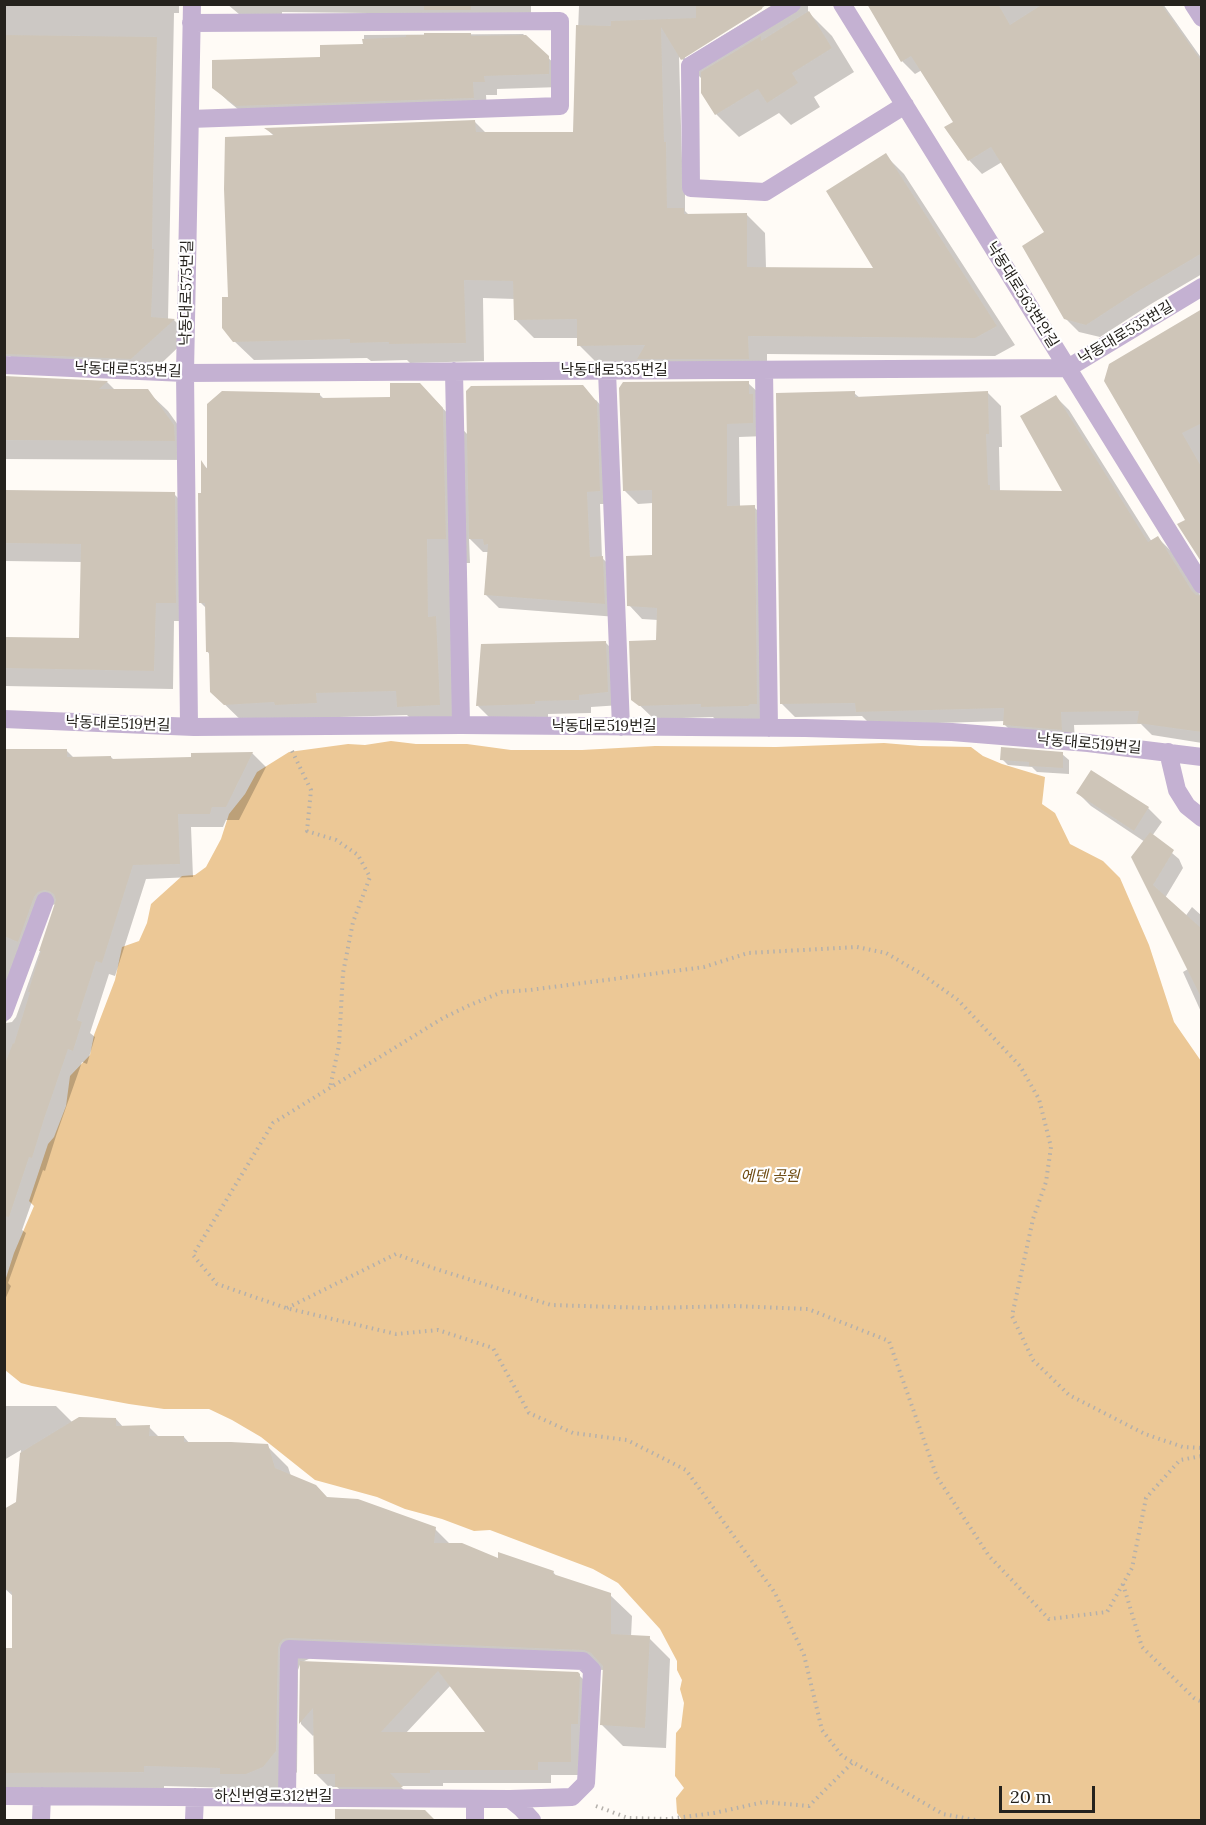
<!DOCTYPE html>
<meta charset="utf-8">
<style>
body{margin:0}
#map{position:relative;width:1206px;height:1825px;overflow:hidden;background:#fffbf6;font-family:Lora,serif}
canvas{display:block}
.frame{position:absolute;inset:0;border:6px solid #25221d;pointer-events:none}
.scale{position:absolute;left:999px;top:1786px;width:96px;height:27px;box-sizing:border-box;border:3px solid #25221d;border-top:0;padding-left:8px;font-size:18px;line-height:21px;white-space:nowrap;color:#25221d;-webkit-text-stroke:4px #fff;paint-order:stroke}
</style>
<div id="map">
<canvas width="1206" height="1825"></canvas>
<div class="frame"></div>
<div class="scale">20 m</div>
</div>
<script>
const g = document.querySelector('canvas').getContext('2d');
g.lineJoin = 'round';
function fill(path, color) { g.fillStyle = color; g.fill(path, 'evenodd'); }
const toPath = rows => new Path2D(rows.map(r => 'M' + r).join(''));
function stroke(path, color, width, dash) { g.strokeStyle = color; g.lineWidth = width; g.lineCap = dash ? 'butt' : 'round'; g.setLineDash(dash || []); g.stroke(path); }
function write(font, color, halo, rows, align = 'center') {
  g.font = font + ' Lora,"Noto Sans KR",serif'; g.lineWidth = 4.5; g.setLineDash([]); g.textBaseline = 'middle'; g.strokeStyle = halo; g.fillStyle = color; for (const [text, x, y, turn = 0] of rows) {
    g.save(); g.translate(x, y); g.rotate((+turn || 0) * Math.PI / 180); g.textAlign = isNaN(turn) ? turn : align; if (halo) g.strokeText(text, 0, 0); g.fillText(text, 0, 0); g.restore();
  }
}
const green = toPath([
 [391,741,416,744,467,744,511,750,582,750,655,746,776,747,884,743,920,746,971,747,983,756,1002,764,1045,777,1042,804,1055,813,1070,844,1103,861,1120,878,1149,945,1174,1022,1201,1061,1201,1820,682,1820,677,1813,676,1798,684,1788,675,1776,676,1733,681,1727,684,1703,680,1689,682,1680,677,1670,677,1661,660,1629,618,1583,593,1569,490,1530,474,1531,442,1519,405,1509,377,1497,315,1480,261,1437,232,1420,209,1409,164,1409,129,1404,32,1386,21,1383,5,1370,5,1281,14,1253,34,1206,29,1201,48,1144,54,1137,66,1106,70,1076,90,1055,94,1035,115,980,122,947,139,941,147,923,151,904,182,876,195,875,206,867,221,839,229,814,245,794,257,772,289,752,348,744,365,745]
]);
const shadow = toPath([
 [4,4,179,4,179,13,174,13,168,320,174,320,190,336,148,376,24,370,10,356,4,356],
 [227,4,768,4,685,56,685,59,774,4,808,4,808,12,832,36,854,72,814,97,820,107,791,125,779,113,739,137,716,114,703,77,701,78,679,56,682,160,685,162,685,211,689,215,746,214,765,233,766,268,876,269,885,155,904,174,1015,345,995,356,767,354,767,377,598,364,579,345,579,338,534,338,515,319,515,299,483,298,484,361,410,363,407,360,371,361,367,358,254,360,234,341,230,299,275,137,267,129,475,122,486,133,574,133,579,6,531,5,531,28,382,29,366,13,282,12,282,25,252,25],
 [868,4,1163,4,1202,59,1202,274,1151,304,1100,337,1079,332,1065,318,1046,232,1002,162,982,174,969,160,955,122,922,70,915,74,902,61],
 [523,34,561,70,561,87,497,89,497,95,486,95,487,110,250,119,228,101,214,88,364,45,364,35],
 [1202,312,1202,560,1187,520,1106,381],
 [4,378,107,382,115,390,147,391,168,411,193,446,194,460,4,459],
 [748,383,762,396,766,436,739,437,740,507,754,507,767,520,762,719,716,720,713,717,654,719,633,699,658,642,658,620,642,619,629,605,653,556,653,503,638,504,624,490],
 [420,384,468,435,596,400,610,416,613,504,600,504,602,558,616,571,617,617,499,608,486,595,489,552,483,552,469,538,470,563,451,563,464,729,423,731,407,715,340,717,250,729,211,691,210,655,207,651,206,608,200,602,202,464,209,470,319,394,325,400,392,398],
 [854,393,860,398,988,393,1001,406,1002,447,999,447,1000,491,1065,493,1056,397,1069,410,1152,542,1158,538,1171,551,1202,598,1202,743,1152,735,1141,724,1074,725,1075,742,1018,738,1004,724,1005,721,871,725,862,716,795,717,781,703],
 [4,491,174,494,193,513,195,621,174,621,173,689,4,686,4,638,80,640,82,562,4,561],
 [606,643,619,656,621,705,591,707,591,713,548,714,548,717,491,719,478,706],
 [4,749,66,750,74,758,111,757,114,760,193,759,252,753,266,767,239,820,226,820,223,827,191,827,193,877,146,879,115,976,109,974,90,1033,95,1037,87,1064,82,1062,57,1133,45,1171,43,1170,22,1230,26,1233,8,1283,11,1286,4,1302],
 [57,904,16,1017,12,1022,6,1023,48,911,52,905],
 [1062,754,1069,760,1069,774,1037,772,1032,767,1008,765,1002,759],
 [1092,772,1148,808,1162,822,1152,836,1179,859,1183,868,1162,903,1150,891,1145,842,1091,806,1078,793],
 [1192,907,1202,916,1202,1014,1183,972,1188,969,1172,935],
 [4,1406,56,1406,73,1423,116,1419,124,1428,149,1427,159,1437,184,1437,190,1444,267,1446,288,1467,291,1476,327,1498,435,1529,450,1544,499,1560,553,1572,558,1578,610,1595,632,1616,631,1637,649,1638,670,1659,666,1748,623,1746,602,1725,604,1670,311,1658,302,1662,578,1674,593,1689,583,1775,551,1775,551,1783,443,1783,443,1786,400,1786,414,1800,350,1799,337,1787,329,1787,316,1774,315,1734,313,1736,301,1724,301,1662,298,1670,297,1772,284,1787,268,1794,242,1794,236,1788,164,1786,164,1793,4,1792,4,1649,13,1650,14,1597,4,1588,18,1503,21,1450,4,1460],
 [451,1685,489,1734,405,1734]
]);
const building = toPath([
 [424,4,471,4,471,10,424,10],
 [696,4,763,4,762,9,681,60,661,27,664,142,666,142,667,208,684,208,684,214,747,213,747,267,873,268,826,191,886,153,997,326,975,338,748,336,749,359,637,359,645,345,577,346,577,319,514,320,513,281,464,280,466,343,389,344,389,342,350,343,350,339,233,342,222,328,222,297,228,297,224,189,225,137,274,135,264,128,475,120,476,132,573,132,576,25,611,26,611,21,696,18],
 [867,4,998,4,1010,25,1043,4,1161,4,1202,62,1202,253,1138,291,1086,325,1064,319,1022,246,1044,232,991,147,968,161,944,127,953,122,911,56,901,62],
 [809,11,832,48,792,73,798,83,767,103,758,89,715,115,701,93,701,72,761,36,761,41],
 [424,33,471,33,471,36,526,35,549,56,549,74,484,76,485,82,473,82,474,98,236,106,212,88,212,60,320,57,320,45,363,44,362,39,406,37,406,35,424,35],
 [4,35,157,37,153,182,152,249,154,249,151,317,175,319,131,359,4,354],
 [1202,309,1202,423,1182,433,1202,468,1202,563,1177,524,1185,520,1104,381,1109,364],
 [4,376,108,381,99,389,148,389,174,425,175,441,4,440],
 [749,381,749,394,753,394,753,423,727,424,727,506,755,505,757,704,750,704,748,706,701,707,701,704,639,706,631,700,629,641,656,640,657,608,627,606,626,556,652,555,652,490,623,491,619,388,623,382],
 [390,383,420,383,443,408,446,539,427,539,428,617,436,616,440,705,397,707,396,691,316,693,317,703,275,705,274,702,224,705,210,692,209,652,206,652,205,603,199,603,198,493,201,493,201,460,207,469,207,404,222,391,320,393,320,398,390,397],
 [583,385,597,402,600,491,587,492,590,557,603,556,605,604,484,595,488,544,484,545,483,539,469,539,466,391,471,386],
 [855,391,855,397,988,391,989,434,986,434,988,485,990,485,990,490,1062,491,1020,416,1056,395,1148,542,1158,536,1192,591,1196,595,1202,596,1202,732,1137,723,1139,711,1061,712,1062,730,1003,725,1004,708,856,712,855,703,780,704,776,393],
 [4,490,175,492,176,603,156,603,154,671,4,668,4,637,79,638,81,544,4,543],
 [606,641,608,692,579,695,579,700,535,701,535,704,476,706,481,644],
 [1001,747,1063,752,1063,768,1029,766,1029,762,1000,760],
 [4,749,67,749,67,757,111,756,111,759,191,757,191,753,253,752,226,807,212,807,210,814,178,814,180,864,133,865,102,963,96,961,77,1020,82,1022,73,1051,68,1049,44,1119,32,1158,29,1157,9,1217,4,1216,4,1066,13,1043,14,1044,30,992,28,992,41,951,39,951,56,900,54,894,49,891,44,890,38,892,34,897,18,942,4,936],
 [1091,770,1149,807,1134,831,1076,793],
 [1150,832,1174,850,1153,885,1202,929,1202,999,1131,857],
 [79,1417,116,1418,116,1426,150,1425,149,1436,184,1436,184,1442,231,1442,268,1444,275,1468,316,1485,327,1497,358,1499,436,1527,434,1543,462,1543,498,1558,498,1552,554,1571,553,1574,611,1593,611,1634,650,1636,645,1728,600,1725,603,1666,591,1653,584,1650,289,1638,283,1639,279,1644,278,1649,276,1751,263,1767,246,1774,220,1774,220,1768,144,1766,144,1772,4,1773,4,1648,12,1648,12,1592,4,1588,4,1509,16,1502,20,1453],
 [300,1661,578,1672,580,1674,578,1724,571,1724,571,1762,538,1762,538,1770,430,1770,430,1773,390,1773,403,1787,335,1787,335,1774,314,1774,313,1708,299,1724],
 [438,1671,485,1732,381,1732],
 [335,1809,425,1810,436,1821,335,1821]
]);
const path = toPath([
 [292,751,311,790,307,831,336,840,358,855,370,877,353,922,343,973,339,1045,330,1088],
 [287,1308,396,1254,433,1268,551,1305,648,1308,737,1306,808,1309,889,1341,937,1477,989,1556,1049,1619,1107,1612,1132,1568,1146,1498,1180,1460,1202,1456],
 [1123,1584,1142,1647,1194,1698,1202,1702],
 [596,1806,628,1818,668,1819,714,1813,764,1802,809,1806,853,1762],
 [975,1820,943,1814,842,1756,822,1730,804,1655,775,1593,686,1470,627,1440,573,1433,529,1413,493,1348,438,1330,396,1334,286,1308,217,1284,193,1255,273,1123,443,1018,470,1005,502,992,530,990,704,967,748,953,857,947,886,953,920,973,958,1000,1020,1066,1039,1099,1051,1147,1046,1182,1033,1219,1012,1316,1033,1360,1069,1395,1145,1434,1183,1447,1202,1448]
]);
const service = toPath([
 [792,4,690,66,691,188,765,192,905,105],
 [842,4,1202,585],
 [1193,4,1202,18],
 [190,119,560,106,560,21,191,23],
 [4,365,185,373,1068,368,1202,287],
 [764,370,769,728],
 [454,371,461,725],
 [607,371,621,727],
 [4,719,194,727,461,725,805,728,952,732,1088,743,1202,757],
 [189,726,185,373,192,4],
 [1168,752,1177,790,1187,806,1202,818],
 [4,1012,45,901],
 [4,1796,510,1799,572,1797,586,1783,592,1670,583,1661,289,1649,287,1797],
 [510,1799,521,1808,532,1820],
 [41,1820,42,1796],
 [194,1820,195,1797],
 [475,1820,475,1799]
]);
const streetNames = [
 ["낙동대로575번길",187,293,-89],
 ["낙동대로563번안길",1022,295,58],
 ["낙동대로535번길",1126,333,-31],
 ["낙동대로535번길",128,370,2],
 ["낙동대로535번길",614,371],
 ["낙동대로519번길",118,724,2],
 ["낙동대로519번길",604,727],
 ["낙동대로519번길",1089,744,5],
 ["하신번영로312번길",273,1797]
];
const parkNames = [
 ["에덴 공원",770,1177]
];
fill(green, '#ecc896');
fill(shadow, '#0003');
fill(building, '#cec5b8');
stroke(path, '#b4b0ab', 4, [1.5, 4.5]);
stroke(service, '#c4b1d2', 18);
write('15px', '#25221d', '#fff', streetNames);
write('italic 15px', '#6f4c13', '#fff', parkNames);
</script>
